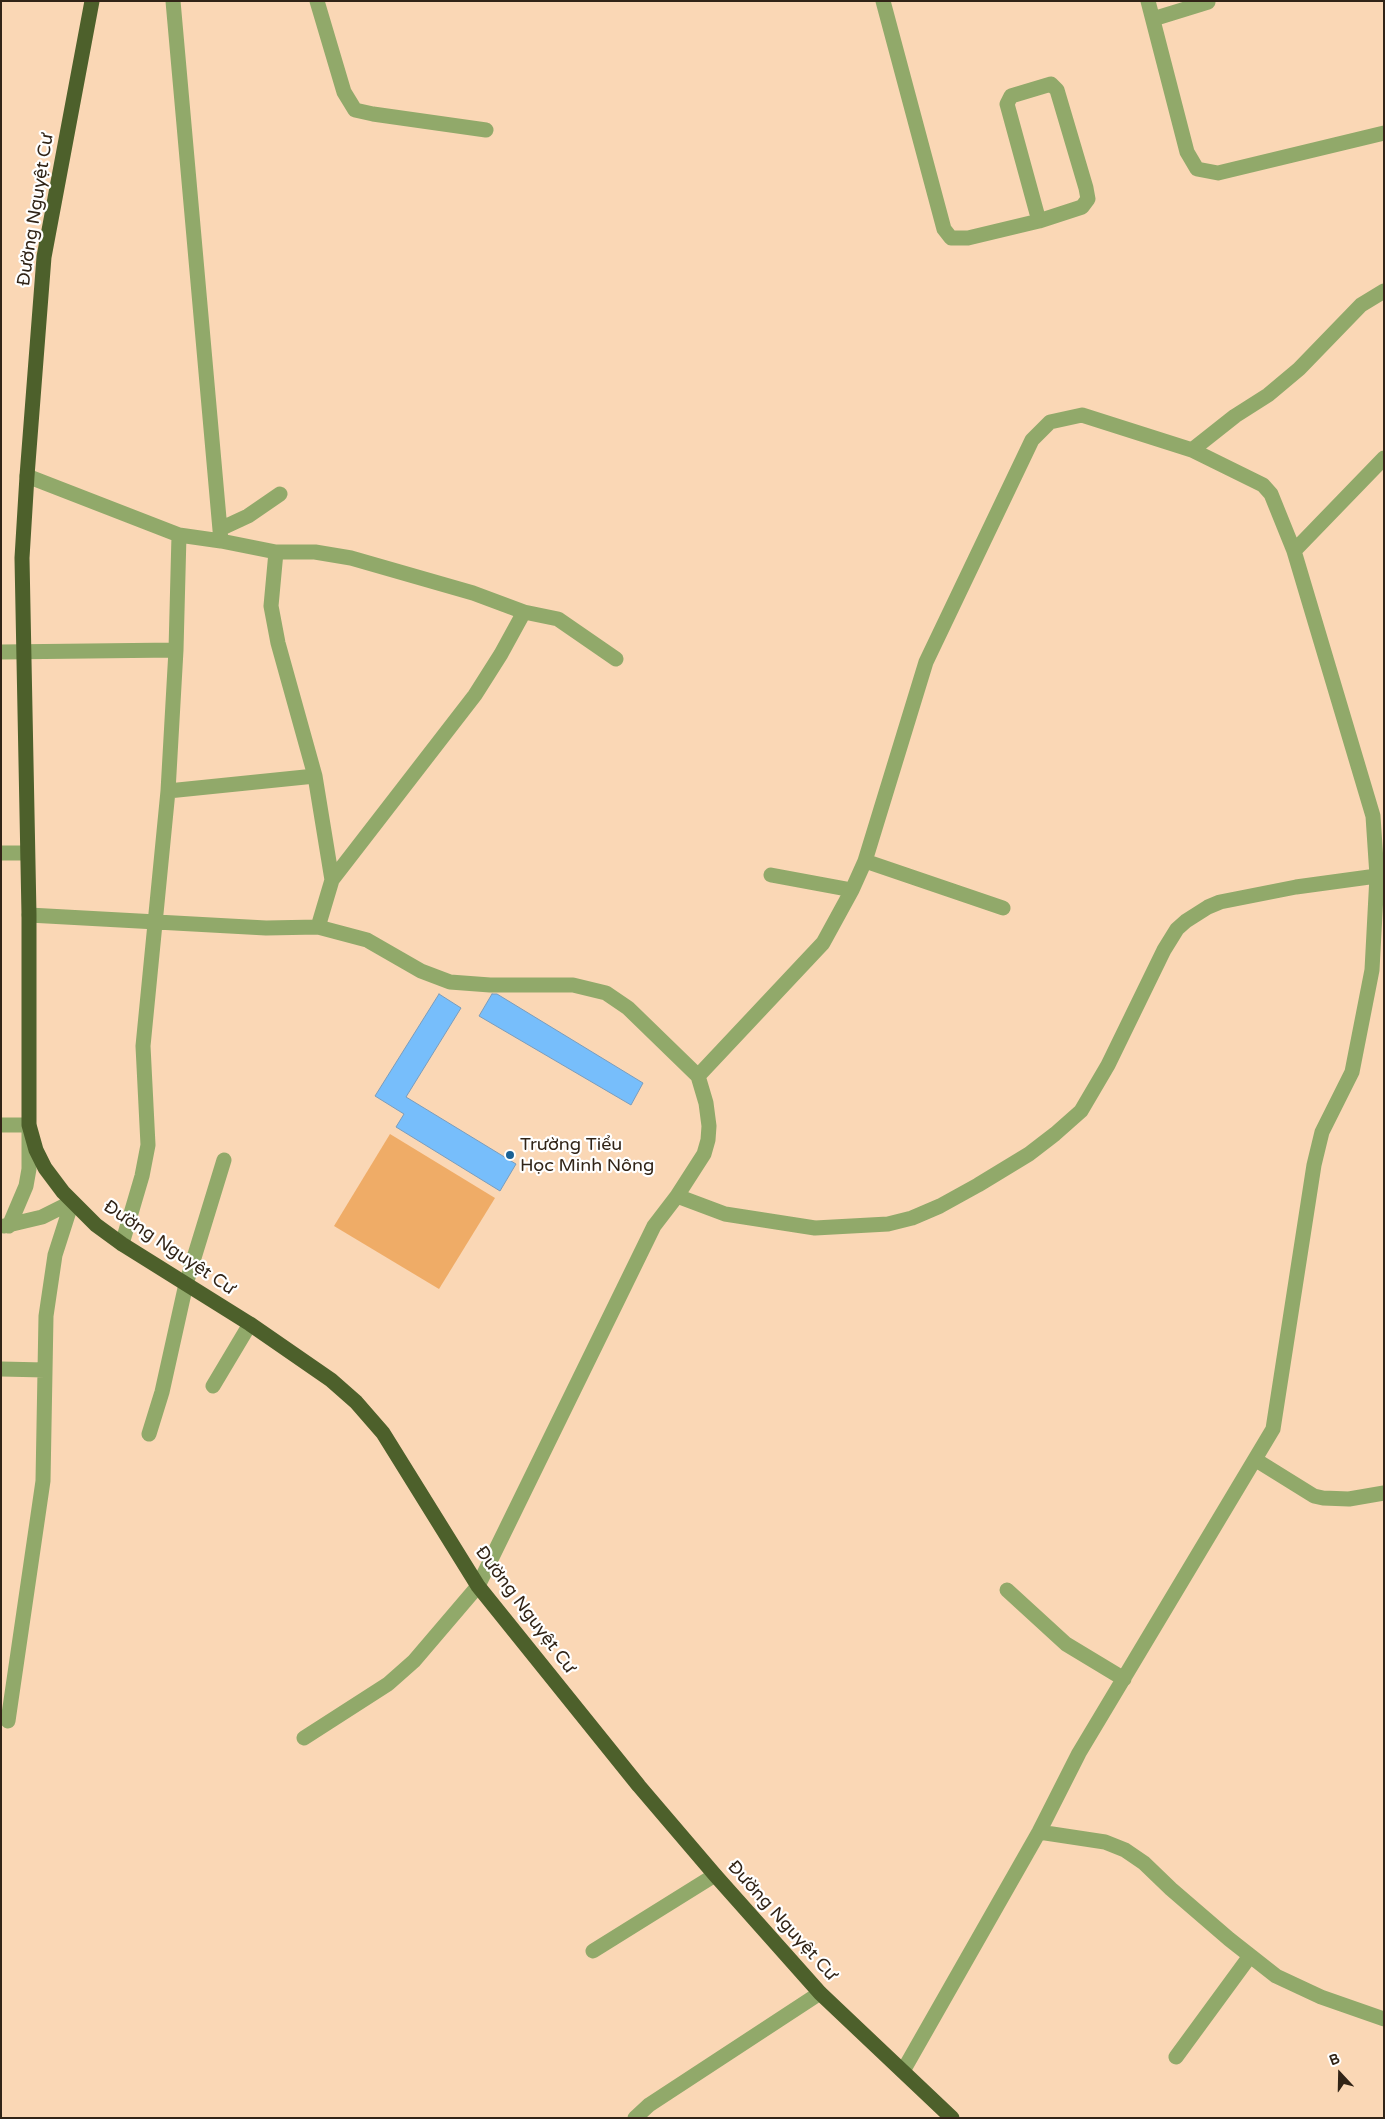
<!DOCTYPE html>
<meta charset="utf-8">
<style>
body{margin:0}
#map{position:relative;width:1385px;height:2119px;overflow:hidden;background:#fad7b5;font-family:"Varela Round",sans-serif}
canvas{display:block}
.frame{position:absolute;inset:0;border:2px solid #312417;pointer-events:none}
.north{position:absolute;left:1315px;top:2049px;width:50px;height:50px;-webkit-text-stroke:4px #fff;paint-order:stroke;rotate:339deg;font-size:14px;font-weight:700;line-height:20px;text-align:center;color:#312417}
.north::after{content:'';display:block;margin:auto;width:18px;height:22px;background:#312417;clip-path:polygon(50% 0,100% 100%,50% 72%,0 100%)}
</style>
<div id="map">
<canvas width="1385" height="2119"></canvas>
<div class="frame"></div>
<div class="north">B</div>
</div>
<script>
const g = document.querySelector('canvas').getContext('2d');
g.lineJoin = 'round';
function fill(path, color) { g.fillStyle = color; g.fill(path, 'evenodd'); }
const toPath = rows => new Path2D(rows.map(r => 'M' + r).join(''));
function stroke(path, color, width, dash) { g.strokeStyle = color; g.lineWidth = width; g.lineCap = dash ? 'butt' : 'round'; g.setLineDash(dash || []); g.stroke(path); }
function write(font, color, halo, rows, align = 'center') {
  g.font = font + ' "Varela Round",sans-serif'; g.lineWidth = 4.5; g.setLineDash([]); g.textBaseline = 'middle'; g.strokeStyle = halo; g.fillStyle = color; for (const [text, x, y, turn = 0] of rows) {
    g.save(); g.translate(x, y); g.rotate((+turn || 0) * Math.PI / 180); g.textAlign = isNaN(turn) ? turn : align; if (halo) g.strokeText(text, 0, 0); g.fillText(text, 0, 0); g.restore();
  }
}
const green = toPath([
 [390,1134,495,1198,439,1289,334,1226]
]);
const building = toPath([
 [439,994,461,1008,406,1097,516,1164,500,1191,396,1127,404,1114,375,1096,439,994],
 [492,994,497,994,643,1083,631,1105,479,1016,492,994]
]);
const minor = toPath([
 [173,1,221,541],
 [317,1,344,92,355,110,373,114,486,130],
 [883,1,944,229,951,238,968,238,1039,221,1082,207,1088,199,1086,188,1057,90,1051,84,1011,96,1007,104,1039,221],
 [1148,1,1187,152,1197,169,1218,173,1384,133],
 [1153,19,1208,2],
 [1192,450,1235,416,1268,395,1299,369,1361,305,1384,291],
 [27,476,179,535,221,541,276,552,315,552,351,558,473,593,524,612,501,654,475,695,332,880,318,927],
 [220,529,248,516,280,494],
 [276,552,271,606,278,643,315,776,332,880],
 [524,612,558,619,616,659],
 [1,652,176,650],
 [168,791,315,776],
 [1,853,27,853],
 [865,861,1003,908],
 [771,875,852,890],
 [29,915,266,928,318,927,367,940,421,971,450,982,490,985,573,985,606,993,628,1008,698,1076,706,1103,709,1126,708,1140,704,1154,677,1196],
 [698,1076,823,943,852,890,865,861,926,662,1032,440,1050,422,1082,415,1192,450,1263,485,1271,494,1294,551],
 [1,1125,29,1125,29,1169,26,1186,9,1226],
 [4,1226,42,1217,72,1202],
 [122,1244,142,1176,148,1145,143,1046,168,791,176,650,179,535],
 [1,1369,45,1370],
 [213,1386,250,1324],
 [149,1434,162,1392,186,1284,224,1160],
 [1256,1460,1314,1496,1323,1498,1349,1499,1384,1493],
 [1007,1590,1066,1644,1124,1679],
 [8,1721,43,1481,46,1316,55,1255,72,1202],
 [304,1738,388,1684,414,1661,478,1586,654,1226,677,1196,725,1214,815,1228,888,1224,912,1218,940,1206,978,1185,1029,1154,1055,1134,1081,1111,1108,1065,1164,950,1177,929,1186,921,1208,907,1220,902,1296,887,1384,875],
 [1039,1832,1105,1842,1125,1850,1144,1863,1171,1889,1229,1939,1276,1976,1321,1997,1384,2019],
 [593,1951,715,1875],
 [1176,2057,1250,1956],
 [903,2071,1039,1832,1079,1753,1273,1429,1314,1165,1322,1132,1352,1072,1372,970,1377,876,1373,816,1294,551,1384,458],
 [635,2118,649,2105,820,1993]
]);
const highway = toPath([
 [92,1,44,257,27,476,22,558,29,915,29,1125,36,1150,45,1168,63,1192,96,1225,122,1244,250,1324,331,1380,356,1402,383,1433,478,1586,639,1786,715,1875,820,1993,952,2118]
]);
const markers = [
 [510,1155,5,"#1a6195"]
];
const streetNames = [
 ["Đường Nguyệt Cư",36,210,-81],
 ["Đường Nguyệt Cư",169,1248,34],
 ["Đường Nguyệt Cư",525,1610,53],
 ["Đường Nguyệt Cư",782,1921,48]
];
const poiNames = [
 ["Trường Tiểu",520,1145],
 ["Học Minh Nông",520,1166]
];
fill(green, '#efac67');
fill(building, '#77befb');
stroke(building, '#7a9cbb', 1);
stroke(minor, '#91a96a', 15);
stroke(highway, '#4d602b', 15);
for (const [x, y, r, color] of markers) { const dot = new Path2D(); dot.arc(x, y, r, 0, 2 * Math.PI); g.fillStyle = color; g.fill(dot); stroke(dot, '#fff', 2); }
write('18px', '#312417', '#fff', streetNames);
write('18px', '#312417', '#fff', poiNames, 'left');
</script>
